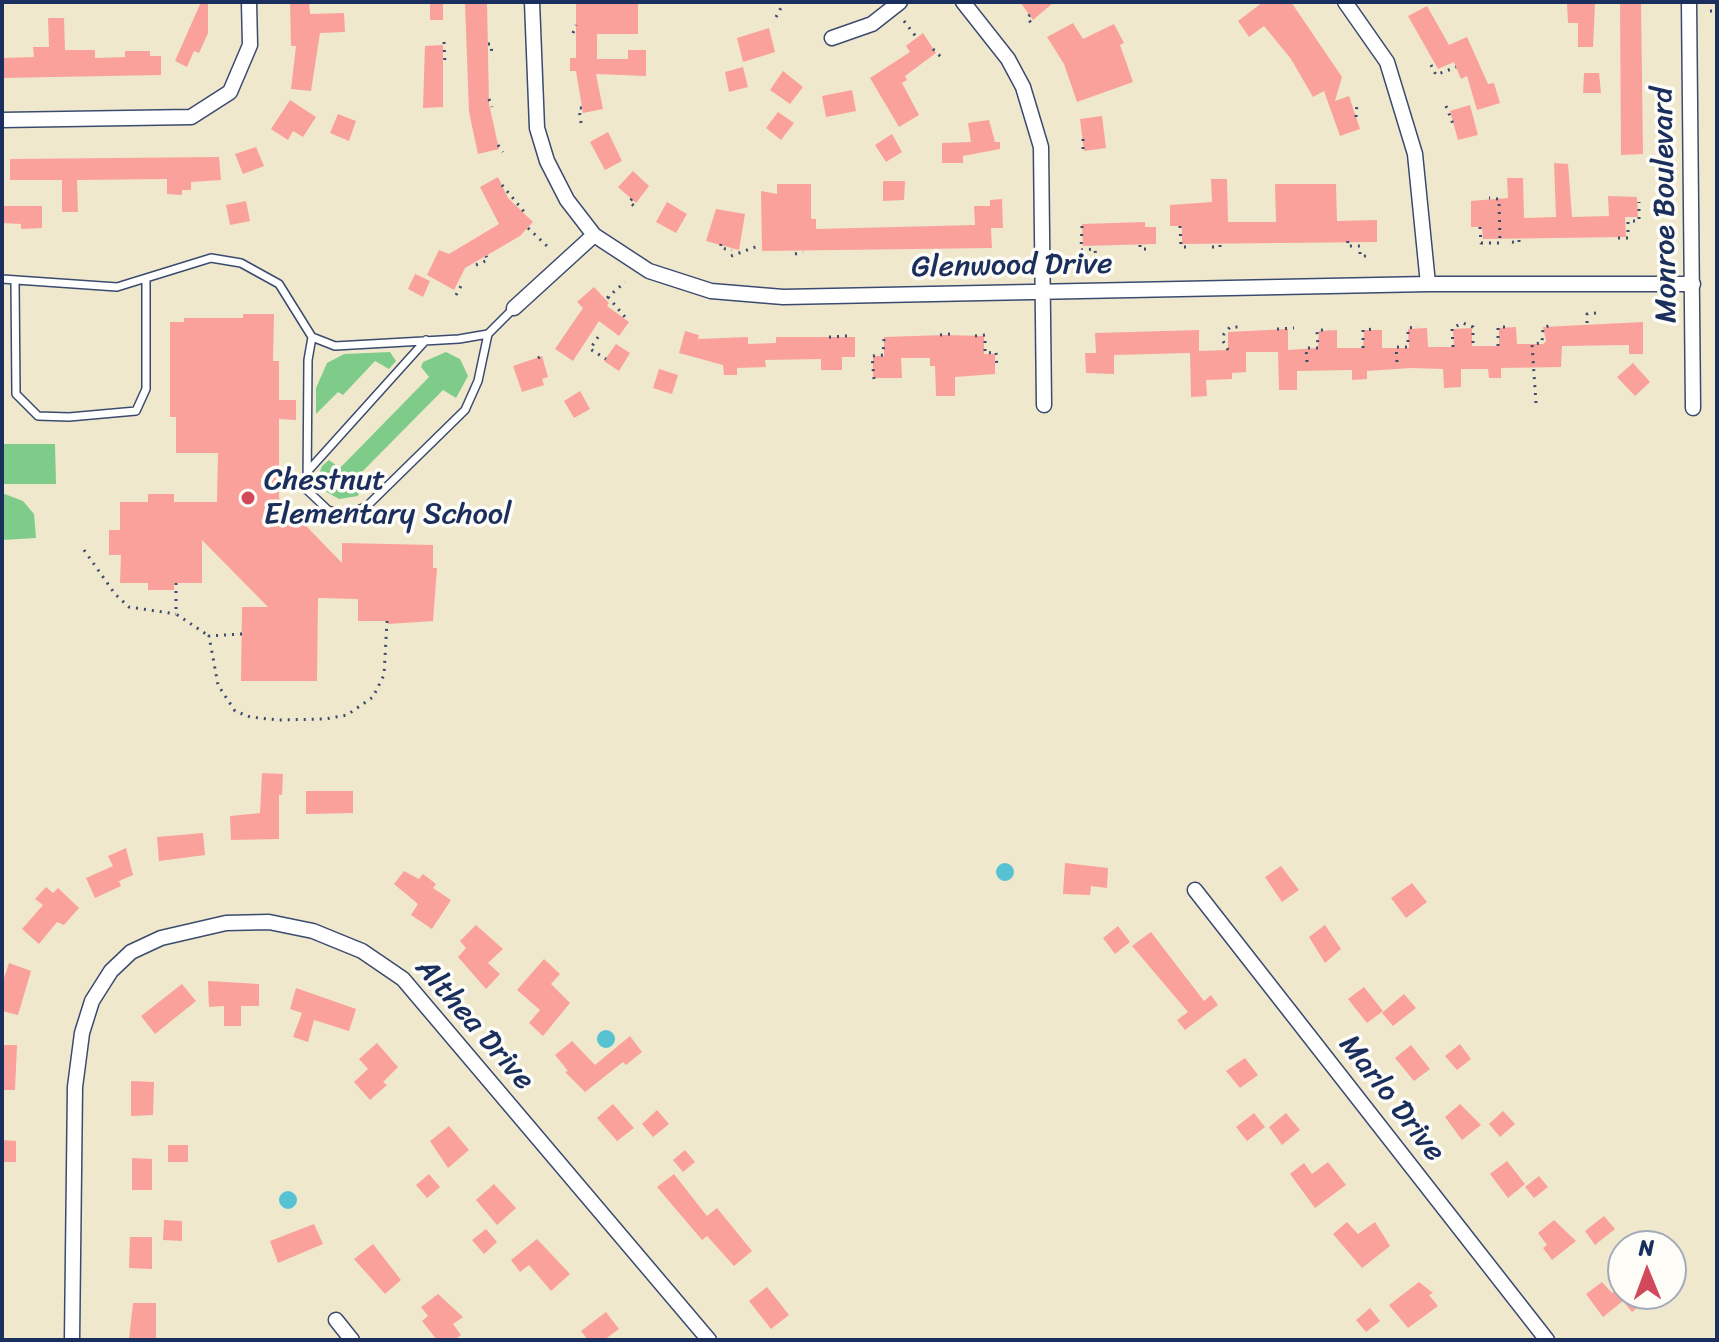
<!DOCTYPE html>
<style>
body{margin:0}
#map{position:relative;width:1719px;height:1342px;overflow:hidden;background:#f0e8cd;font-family:Sriracha,sans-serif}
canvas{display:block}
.frame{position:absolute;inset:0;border:4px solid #1b2f5e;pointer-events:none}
.north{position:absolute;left:1607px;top:1230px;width:80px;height:80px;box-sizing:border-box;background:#fdfcf7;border:2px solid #a3aaba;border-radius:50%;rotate:359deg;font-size:22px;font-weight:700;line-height:32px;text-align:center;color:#1b2f5e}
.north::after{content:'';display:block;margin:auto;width:28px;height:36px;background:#d1495b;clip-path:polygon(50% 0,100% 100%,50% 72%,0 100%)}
</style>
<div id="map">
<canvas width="1719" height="1342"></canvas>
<div class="frame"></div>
<div class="north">N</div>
</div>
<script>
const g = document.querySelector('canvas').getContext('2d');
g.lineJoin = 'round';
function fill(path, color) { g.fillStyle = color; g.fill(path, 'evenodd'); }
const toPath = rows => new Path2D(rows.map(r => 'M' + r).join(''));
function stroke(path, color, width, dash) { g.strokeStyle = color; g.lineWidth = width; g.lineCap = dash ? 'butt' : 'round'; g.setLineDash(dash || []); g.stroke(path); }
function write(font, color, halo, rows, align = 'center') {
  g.font = font + ' Sriracha,sans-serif'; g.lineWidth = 7; g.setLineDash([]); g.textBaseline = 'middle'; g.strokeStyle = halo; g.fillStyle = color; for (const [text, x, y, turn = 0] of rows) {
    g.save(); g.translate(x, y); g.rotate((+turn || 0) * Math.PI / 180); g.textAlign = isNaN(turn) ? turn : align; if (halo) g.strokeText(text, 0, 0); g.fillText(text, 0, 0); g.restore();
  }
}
const green = toPath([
 [390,352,396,361,389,369,375,361,343,395,338,392,316,414,316,388,327,363,344,354],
 [446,352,460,359,468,376,456,398,443,390,353,481,360,489,358,496,339,499,323,490,318,477,322,466,329,460,340,468,429,377,421,367,423,362],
 [2,444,55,444,56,484,2,484],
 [2,493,23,501,34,514,36,538,2,540]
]);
const water = toPath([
 '996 872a9 9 0 1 1 18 0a9 9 0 1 1-18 0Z',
 '597 1039a9 9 0 1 1 18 0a9 9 0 1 1-18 0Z',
 '279 1200a9 9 0 1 1 18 0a9 9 0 1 1-18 0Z'
]);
const building = toPath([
 [201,2,208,2,208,33,199,53,194,51,187,67,175,61],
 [290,2,309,2,310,14,344,13,345,32,320,33,311,91,291,89,296,46,291,46],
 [430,2,443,2,443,20,430,20],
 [465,2,487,2,489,104,499,149,478,154,469,112],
 [576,2,638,2,638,34,597,34,597,59,628,59,628,50,646,50,646,76,596,74,603,109,583,113,576,71,570,71,570,58,576,58],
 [1020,2,1054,2,1033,20],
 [1263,2,1291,2,1342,77,1335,101,1349,96,1360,129,1340,136,1324,91,1313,97,1291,59,1264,26,1249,37,1238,21],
 [1620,2,1641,2,1643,154,1621,155],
 [1595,3,1593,47,1578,47,1578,23,1568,23,1567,4],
 [1427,6,1449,45,1467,37,1488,84,1494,83,1500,103,1477,110,1467,76,1461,79,1454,62,1438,69,1408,16],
 [48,18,64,18,65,50,95,50,95,58,125,57,125,51,150,51,150,56,161,56,161,75,2,78,2,58,34,57,33,47,49,47],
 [1073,23,1083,39,1114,24,1124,43,1120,45,1133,82,1077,102,1064,64,1047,37],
 [769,28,775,52,743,62,737,38],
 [923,33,936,53,905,76,907,80,902,83,919,115,899,127,870,78,910,52,906,46],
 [443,45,443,107,423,108,425,46],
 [743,67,748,87,729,92,725,72],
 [783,71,803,87,790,104,770,90],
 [1584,73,1599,73,1601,93,1583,93],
 [852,90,856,111,826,117,822,96],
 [290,100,316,117,303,137,293,131,288,140,271,129],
 [1470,105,1478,135,1458,140,1450,111],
 [778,112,794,123,781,140,766,128],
 [338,114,356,121,349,141,330,133],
 [1102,116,1106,148,1084,151,1080,119],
 [989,120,995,142,1000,142,1000,149,963,156,963,163,942,163,942,143,971,142,968,123],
 [608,132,622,161,605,170,590,142],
 [892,134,902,152,886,162,875,145],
 [256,147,264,166,243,174,235,154],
 [219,157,221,180,191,182,191,190,182,190,182,195,167,194,167,179,77,180,78,212,62,212,62,180,10,180,10,159],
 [1554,163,1568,164,1572,217,1609,216,1608,196,1637,197,1638,217,1625,217,1626,237,1483,239,1482,227,1471,227,1471,201,1508,198,1507,178,1523,178,1524,218,1556,217],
 [633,171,649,186,636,203,618,187],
 [498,177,508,198,533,222,520,236,465,268,454,290,427,275,439,250,449,254,499,224,480,187],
 [1211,179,1227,179,1228,222,1276,222,1275,184,1336,184,1337,221,1377,220,1377,242,1182,244,1182,226,1170,226,1170,205,1212,202],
 [883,181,905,181,904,200,883,201],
 [777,184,811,184,811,219,816,219,816,229,975,225,974,206,990,206,990,200,1002,199,1003,228,991,228,992,248,762,251,761,191,777,194],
 [246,201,250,221,230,225,226,205],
 [667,202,687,214,676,233,656,222],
 [2,206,42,206,42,228,21,229,21,224,2,223],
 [716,209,745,214,739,250,706,241],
 [1145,222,1145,227,1156,227,1156,244,1083,246,1082,224],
 [415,274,430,281,423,297,408,289],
 [594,287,609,303,607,306,629,322,619,336,599,321,573,361,555,349,583,308,577,302],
 [243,314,274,314,273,361,279,361,279,400,296,400,296,420,279,419,279,498,342,563,342,543,433,545,433,568,437,568,433,621,388,624,388,621,358,621,358,599,318,598,317,681,241,681,242,607,268,607,202,540,202,583,174,583,174,590,148,590,148,583,120,583,121,555,109,555,109,530,120,530,120,502,148,502,148,494,174,494,174,502,217,502,218,453,176,453,176,417,170,417,170,322,184,322,184,318,243,318],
 [1643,322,1643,354,1629,354,1629,345,1562,346,1561,367,1501,368,1501,378,1489,378,1488,369,1461,369,1461,387,1444,388,1443,369,1411,368,1367,371,1367,379,1352,380,1352,370,1297,371,1297,390,1279,390,1278,352,1246,352,1246,372,1232,373,1232,379,1206,380,1207,396,1191,397,1190,353,1114,355,1114,374,1086,373,1085,353,1096,353,1095,333,1199,330,1199,351,1228,350,1228,332,1288,329,1288,350,1318,348,1319,331,1337,330,1337,348,1363,348,1364,330,1382,330,1382,348,1409,348,1408,329,1427,328,1428,347,1454,347,1453,329,1472,328,1472,346,1499,346,1499,328,1516,327,1517,344,1543,344,1546,341,1543,327],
 [685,331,699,335,698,339,748,337,748,344,776,343,776,337,855,337,855,357,842,357,842,370,821,370,821,359,765,360,766,367,737,368,737,375,724,375,723,365,679,353],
 [945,335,984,336,984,354,995,354,995,374,955,377,955,396,936,396,935,366,930,366,930,358,901,358,902,378,873,378,873,356,884,356,884,337],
 [616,344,630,353,619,371,604,361],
 [542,356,548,377,542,379,544,385,522,392,513,366],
 [1633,363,1650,382,1635,396,1617,377],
 [659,369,678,375,672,394,653,388],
 [580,391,590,409,574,418,564,401],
 [262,773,283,774,282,795,279,795,279,839,231,840,230,816,260,813],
 [306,791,353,791,353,813,306,814],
 [203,833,205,855,159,861,157,837],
 [126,848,133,875,119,881,121,886,95,898,86,878,113,866,108,856],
 [1065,863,1108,868,1107,888,1091,886,1090,895,1063,894],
 [1281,866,1299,890,1282,902,1265,877],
 [404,871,419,879,423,874,436,884,433,888,451,900,432,929,411,915,418,904,394,884],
 [1412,883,1427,902,1406,918,1391,898],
 [46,887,53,893,58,888,79,908,64,925,57,922,39,944,22,929,43,905,35,899],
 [476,925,503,949,488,963,500,974,486,989,458,957,466,948,460,941],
 [1325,925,1341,949,1325,963,1309,937],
 [1118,926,1130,942,1115,954,1103,938],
 [1151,932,1204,1001,1211,995,1218,1005,1185,1030,1177,1020,1188,1012,1132,946],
 [544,959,560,974,551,984,570,1003,543,1036,529,1023,540,1010,517,990],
 [9,963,31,971,18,1015,2,1011,2,984],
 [208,981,259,984,259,1006,241,1006,241,1026,224,1026,224,1006,209,1007],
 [182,984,196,1001,155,1034,141,1016],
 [1364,987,1383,1011,1367,1023,1348,999],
 [296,988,356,1009,349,1031,314,1020,308,1042,293,1037,302,1013,290,1009],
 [1404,994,1416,1008,1393,1026,1382,1013],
 [630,1036,642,1052,626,1065,623,1062,585,1092,565,1072,568,1071,555,1055,572,1041,595,1065],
 [377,1043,398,1067,383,1082,387,1085,370,1100,354,1082,368,1069,359,1059],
 [1460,1044,1471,1059,1457,1070,1445,1056],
 [2,1045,17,1045,15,1090,2,1090],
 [1411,1045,1430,1069,1414,1081,1395,1058],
 [1245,1058,1258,1075,1240,1088,1226,1071],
 [131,1081,154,1082,153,1115,131,1116],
 [613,1104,634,1128,617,1141,597,1118],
 [1460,1104,1481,1125,1462,1140,1445,1117],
 [657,1110,669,1124,653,1137,642,1124],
 [1503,1111,1515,1124,1500,1137,1489,1124],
 [1254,1113,1265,1127,1247,1141,1236,1127],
 [1286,1113,1300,1130,1282,1145,1269,1127],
 [449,1126,469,1150,448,1168,430,1141],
 [2,1140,16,1141,16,1162,2,1162],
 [168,1145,188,1145,188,1162,168,1162],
 [685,1150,695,1162,683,1172,673,1160],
 [132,1158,152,1159,152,1190,132,1190],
 [1507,1161,1525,1184,1508,1198,1490,1174],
 [1328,1162,1346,1185,1315,1208,1290,1174,1304,1163,1312,1174],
 [429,1174,440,1187,427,1198,416,1185],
 [674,1174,707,1216,717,1208,752,1251,734,1266,707,1236,702,1240,657,1187],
 [1539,1176,1548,1187,1534,1198,1525,1187],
 [494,1184,516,1208,497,1225,476,1200],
 [1604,1216,1615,1229,1595,1245,1585,1231],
 [164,1220,182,1221,182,1241,163,1240],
 [1554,1220,1576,1241,1552,1260,1543,1248,1547,1245,1538,1233],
 [1347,1222,1358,1234,1375,1222,1390,1246,1362,1268,1333,1234],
 [314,1224,323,1244,278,1263,270,1241],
 [486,1229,497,1242,484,1254,472,1240],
 [130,1237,152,1237,152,1269,129,1268],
 [537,1239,570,1274,551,1291,529,1265,520,1272,511,1260],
 [373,1244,401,1280,385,1294,354,1259],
 [1419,1282,1433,1293,1429,1295,1438,1306,1408,1328,1389,1305],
 [1602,1282,1612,1293,1623,1284,1623,1294,1655,1294,1632,1312,1623,1301,1603,1317,1586,1294],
 [767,1287,789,1315,771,1329,749,1301],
 [438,1294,463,1317,453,1324,461,1335,454,1340,437,1340,422,1321,428,1316,421,1307],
 [133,1303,156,1303,156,1339,129,1339],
 [1370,1308,1380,1321,1366,1332,1356,1320],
 [606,1312,619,1329,604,1340,588,1340,581,1331]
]);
const path = toPath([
 [1710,11,1717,11],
 [1030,15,1027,17,1033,26],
 [776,17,784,2],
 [904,21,917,38],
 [573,33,576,25],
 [444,42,445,64],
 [488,44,491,44,492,55],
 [933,49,942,58],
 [1431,65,1436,75,1456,67],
 [489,99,492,107],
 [1446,106,1453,124],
 [1356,117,1357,103],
 [581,123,579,108,582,108],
 [1083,139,1083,155],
 [498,145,503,152],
 [502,185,526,214],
 [632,199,629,202,638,209],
 [1082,226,1081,250,1095,249,1096,260,1106,260],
 [1180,226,1181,247,1189,247],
 [1480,227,1481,243,1500,243,1499,199,1489,198],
 [528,228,547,246],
 [1618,238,1628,238,1628,221,1639,221,1639,202],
 [1348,241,1347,246,1360,246,1360,256,1370,256],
 [1512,242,1519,243,1519,239],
 [721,244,720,248,732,250],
 [1140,245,1140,249,1152,249],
 [1212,247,1220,247,1220,244],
 [795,254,803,252],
 [731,256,758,246],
 [476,265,488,260,486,256],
 [456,295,461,286,457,284],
 [608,297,625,317],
 [607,298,625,282],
 [1587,323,1587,314,1597,313],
 [1277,329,1294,328],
 [940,335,951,334],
 [975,336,985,335,985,353,996,352,997,368],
 [598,337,590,349,606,359],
 [829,337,847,336],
 [1498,346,1498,327,1507,327],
 [1453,347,1452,328,1463,323,1473,327,1473,346],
 [1363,348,1363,330,1373,329],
 [1228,350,1223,341,1224,334,1230,327,1238,327],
 [538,358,544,354],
 [1307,362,1306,348,1318,348,1317,330,1329,330],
 [1397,362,1396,347,1408,347,1408,328,1418,327],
 [874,379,872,356,883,355,884,339],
 [1536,403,1532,344,1542,343,1543,328,1553,324],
 [84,550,115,594,129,607,176,614],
 [176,583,176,614,209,636],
 [242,634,209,636,218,685,235,711,250,717,278,720,325,719,347,715,373,697,384,675,387,621]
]);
const lane = toPath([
 [2,279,117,287,211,258,241,263,279,284,312,337,335,346,459,339,488,334,514,308],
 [15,281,16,394,38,416,69,417,136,411,146,389,146,279],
 [312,337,308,360,307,490,328,510,346,515,367,506,465,410,478,381,488,334],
 [308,471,426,340]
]);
const street = toPath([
 [532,2,537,128,547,161,567,200,594,235,649,271,711,291,783,297,1428,284,1693,284],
 [963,2,1008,59,1023,87,1041,147,1044,405],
 [1345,2,1387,62,1415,154,1428,284],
 [1689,2,1693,408],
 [832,38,872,24,900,2],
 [2,120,191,117,230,92,250,45,249,2],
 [514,308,594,235],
 [1195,890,1547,1340],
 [336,1320,352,1340],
 [72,1340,75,1087,82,1033,92,1001,111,971,131,952,161,938,226,923,269,922,313,931,362,951,403,979,709,1340]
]);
const markers = [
 [248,498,8,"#d1495b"]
];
const streetNames = [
 ["Monroe Boulevard",1666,205,-91],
 ["Glenwood Drive",1012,267,-1],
 ["Althea Drive",474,1025,49],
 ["Marlo Drive",1391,1099,52]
];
const poiNames = [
 ["Chestnut",264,481],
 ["Elementary School",264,515]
];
fill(green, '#7fcc8a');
fill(water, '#57c2d1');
fill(building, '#faa19c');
stroke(lane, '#3b4b6f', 10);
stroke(street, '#3b4b6f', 17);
stroke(path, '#3b4b6f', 3, [2, 6]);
stroke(lane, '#fff', 7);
stroke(street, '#fff', 14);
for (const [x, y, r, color] of markers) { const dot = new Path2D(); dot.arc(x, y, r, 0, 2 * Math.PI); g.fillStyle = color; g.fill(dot); stroke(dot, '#fdfcf7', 3); }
write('30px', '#1b2f5e', '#fdfcf7', streetNames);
write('30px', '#1b2f5e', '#fdfcf7', poiNames, 'left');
</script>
